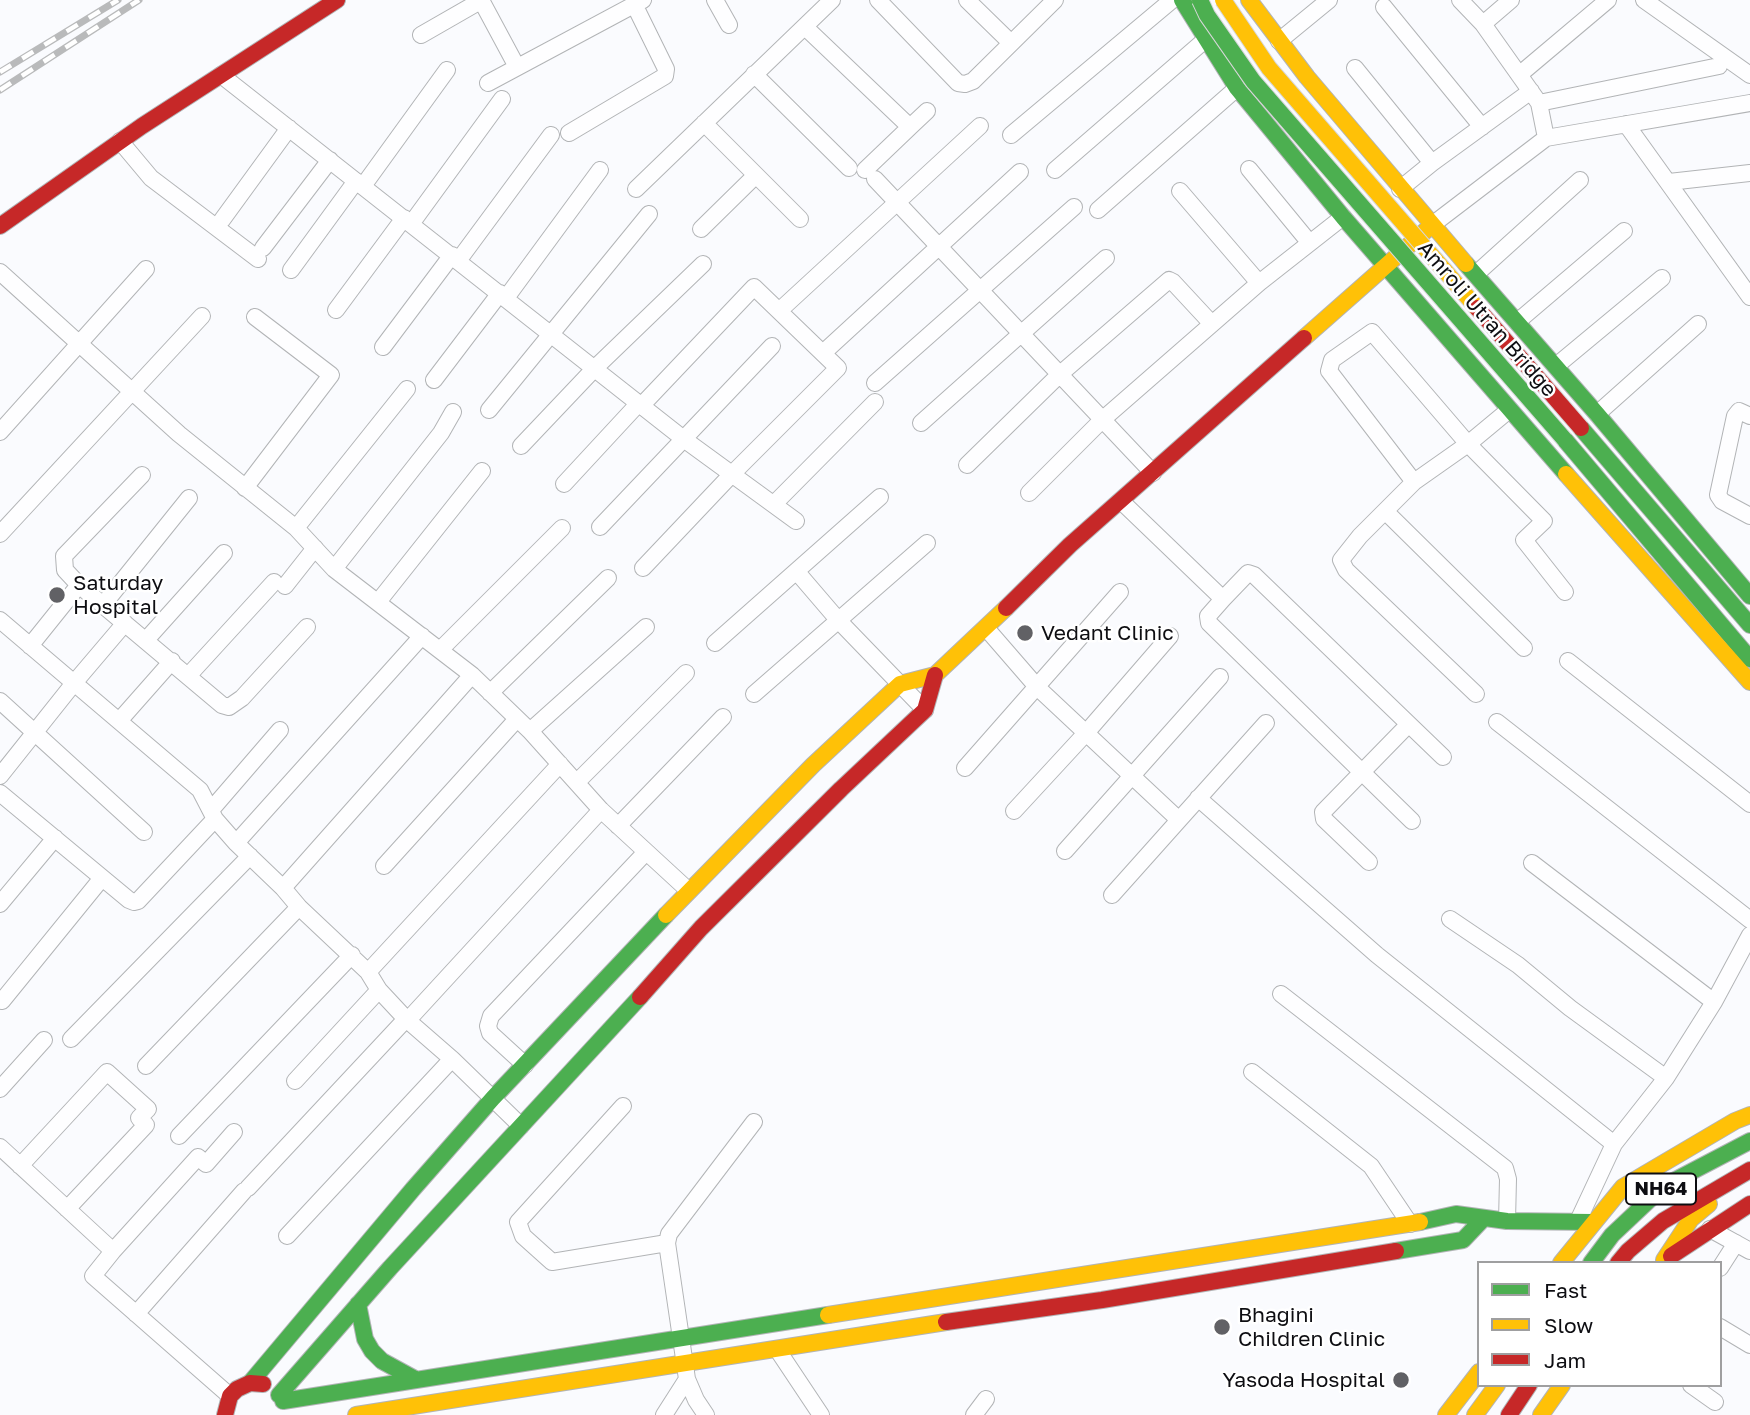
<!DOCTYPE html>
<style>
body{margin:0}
#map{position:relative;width:1750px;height:1415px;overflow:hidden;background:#fafbfe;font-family:"Golos Text",sans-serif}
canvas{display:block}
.legend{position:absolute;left:1477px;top:1261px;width:245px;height:126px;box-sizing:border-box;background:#fff;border:2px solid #9f9fa0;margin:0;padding:9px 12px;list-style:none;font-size:21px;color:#0e0e12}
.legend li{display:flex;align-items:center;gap:14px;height:35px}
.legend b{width:35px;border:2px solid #9f9fa0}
</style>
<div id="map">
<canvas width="1750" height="1415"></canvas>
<ul class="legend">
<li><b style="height:9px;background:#4caf50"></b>Fast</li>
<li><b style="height:9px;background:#ffc107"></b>Slow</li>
<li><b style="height:9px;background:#c62828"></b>Jam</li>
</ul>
</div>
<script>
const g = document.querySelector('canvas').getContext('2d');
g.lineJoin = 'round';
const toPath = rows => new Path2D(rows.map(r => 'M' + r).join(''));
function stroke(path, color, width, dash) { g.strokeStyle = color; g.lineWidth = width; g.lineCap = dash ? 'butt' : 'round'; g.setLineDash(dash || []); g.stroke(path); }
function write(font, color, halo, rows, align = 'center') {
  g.font = font + ' "Golos Text",sans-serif'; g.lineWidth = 5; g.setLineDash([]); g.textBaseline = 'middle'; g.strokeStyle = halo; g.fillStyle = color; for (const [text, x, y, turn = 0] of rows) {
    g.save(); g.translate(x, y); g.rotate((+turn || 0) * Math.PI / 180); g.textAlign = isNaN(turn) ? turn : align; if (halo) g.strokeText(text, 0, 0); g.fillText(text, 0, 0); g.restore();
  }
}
const street = toPath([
 [481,0,517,67],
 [715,0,729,25],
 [878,0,958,83,965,84,973,81,1055,0],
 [967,0,1010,42],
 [1460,0,1483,24,1539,103,1546,138],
 [1644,0,1750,75],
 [1384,7,1482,127],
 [1483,24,1511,0],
 [805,27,910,127,927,111],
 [421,35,482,0],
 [1279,41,1329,0],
 [1355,68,1432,163],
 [754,74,849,168],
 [221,75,685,440,796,521],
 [1519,75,1608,0],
 [488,83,643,0],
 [1539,103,1719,66],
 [704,123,800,219],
 [1626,124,1750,297],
 [569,133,665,76,666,69,634,4],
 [1011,135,1172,0],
 [120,141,151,178,258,259],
 [1249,169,1309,242],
 [865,170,910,127],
 [1055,170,1205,40],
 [875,179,1153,473],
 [1669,182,1750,173],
 [363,186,447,70],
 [636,189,832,0],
 [1400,189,1432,163,1531,91],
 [1180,191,1259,283],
 [1098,210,1237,88],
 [222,220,289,128],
 [411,224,502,99],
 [1432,225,1546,138,1750,103],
 [701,229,756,175],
 [263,248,330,160],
 [458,261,551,135],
 [291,270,356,181],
 [0,272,179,434,296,528,334,569,472,675,530,731,601,810,689,891],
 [1476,274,1580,180],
 [506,298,600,170],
 [336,310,404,218],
 [779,311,980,126],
 [1517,322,1624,231],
 [383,347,452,255],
 [823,353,1020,172],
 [1556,366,1662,278],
 [434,380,500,293],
 [875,383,1074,207],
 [642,405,754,287,838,368,732,474,643,568],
 [489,410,649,214],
 [1597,414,1698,324],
 [1750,416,1739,411,1735,416,1718,495,1722,501,1750,516],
 [921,423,1106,258],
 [0,432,146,269],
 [521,446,595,368,703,264],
 [967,465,1059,375,1169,280,1173,282,1212,324],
 [142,475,64,556,65,570,79,585,222,705,229,707,242,698,307,627],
 [1414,482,1329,371,1332,360,1372,332,1468,444,1544,521,1524,540,1565,592],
 [564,484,639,403],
 [245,488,331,375,255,317],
 [1029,493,1102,420,1259,283,1343,217],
 [1121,501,1223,599,1208,616,1209,623,1412,821],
 [774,504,875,402],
 [1385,511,1524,648],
 [600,527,772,346],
 [296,528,407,389],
 [0,534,202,316],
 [334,569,441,433,453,412],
 [797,572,839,621,925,710],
 [285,586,315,548],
 [1223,599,1248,573,1254,575,1443,757],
 [378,602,482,471],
 [103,605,189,498],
 [0,620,200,790,215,819,236,843,283,888,299,907,368,972,379,990,406,1019,452,1059,521,1126],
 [986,628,1038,688,1179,820,1266,723],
 [146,640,224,553],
 [715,643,880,497],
 [30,646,79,585],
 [441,649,562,528],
 [1568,661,1750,804],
 [188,676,274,582],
 [490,693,608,578],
 [754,694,927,543],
 [1476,694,1346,570,1341,560,1360,536,1414,482,1468,444,1509,410],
 [0,701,144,832],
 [119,721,172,661],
 [1497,722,1750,920],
 [530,731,646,627],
 [965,768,1120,592],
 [0,776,74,683,125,623],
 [577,782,686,673],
 [0,793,129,900,134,902,138,901,215,819],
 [1198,798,1377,955,1614,1144],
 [211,810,280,730],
 [1014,811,1086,733,1170,636],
 [618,826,723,717],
 [236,843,422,636],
 [1065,851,1220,677],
 [1369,862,1324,819,1323,812,1408,725],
 [1532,863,1714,1002],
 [384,866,517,719],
 [283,888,472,675],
 [1112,895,1179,820],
 [0,904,55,838],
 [1450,919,1518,965,1570,1008,1666,1078],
 [368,972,560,764],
 [1281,994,1505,1168,1508,1179,1507,1221],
 [2,1001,102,878],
 [408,1020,601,810],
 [71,1039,250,856],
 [525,1065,490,1033,488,1026,491,1016,646,852],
 [146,1066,299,907],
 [1252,1072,1371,1166,1410,1224],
 [295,1081,379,990],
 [0,1089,44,1040],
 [623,1106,518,1222,523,1236,552,1262,667,1243],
 [179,1136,352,955],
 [0,1147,113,1251],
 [20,1166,107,1072,148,1109,139,1118,146,1125,67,1209],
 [248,1188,406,1019],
 [1578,1221,1614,1144,1666,1078,1714,1002,1750,935],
 [1710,1229,1750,1251],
 [287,1236,452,1059],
 [1720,1268,1736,1243],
 [136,1314,244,1191],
 [1720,1327,1750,1345],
 [777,1349,821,1415],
 [1691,1385,1715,1402],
 [230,1396,93,1276,113,1251,198,1157,206,1164,234,1132],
 [664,1415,687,1379],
 [706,1415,696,1400,687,1379,667,1243,669,1234,754,1122],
 [974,1415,986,1399]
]);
const fast = toPath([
 [1182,0,1237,88,1343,217,1566,474],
 [1466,264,1597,414,1750,596],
 [1581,428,1750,625],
 [1565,440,1750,659],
 [1420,1222,1456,1214,1507,1221,1592,1222],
 [1396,1251,1463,1240,1483,1219],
 [1591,1263,1612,1235,1664,1186,1750,1141],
 [358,1304,365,1339,372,1351,382,1361,415,1379],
 [250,1383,413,1189,493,1098,666,915],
 [279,1395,390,1268,640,997],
 [283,1401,828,1315]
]);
const slow = toPath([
 [1249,0,1307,77,1466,264],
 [1304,338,1432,225],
 [1566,474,1750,682],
 [666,915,813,765,900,684,935,675,1006,608],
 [1664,1260,1691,1219,1709,1204],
 [1561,1263,1623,1187,1735,1121,1750,1115],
 [828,1315,1420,1222],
 [356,1415,946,1322],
 [1446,1415,1479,1372],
 [1475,1415,1497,1385],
 [1541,1415,1562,1385]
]);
const jam = toPath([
 [0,226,142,126,337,0],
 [1006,608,1070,545,1304,338],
 [640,997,701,928,841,789,925,710,935,675],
 [1671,1256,1750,1204],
 [1618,1263,1628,1251,1663,1221,1750,1170],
 [946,1322,1102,1300,1396,1251],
 [225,1415,230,1396,237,1389,250,1383,263,1384],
 [1509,1415,1529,1385]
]);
const rail = toPath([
 [0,72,118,0],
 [0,90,139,0]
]);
const fastBridge = toPath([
 [1200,0,1207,15,1253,81,1565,440]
]);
const slowBridge = toPath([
 [1223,0,1269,68,1477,308]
]);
const jamBridge = toPath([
 [1477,308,1581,428]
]);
const markers = [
 [57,595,9,"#616165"],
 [1025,633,9,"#616165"],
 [1222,1327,9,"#616165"],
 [1401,1380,9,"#616165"]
];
const shields = [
 [1661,1189,70]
];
const shieldNames = [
 ["NH64",1661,1189]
];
const streetNames = [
 ["Amroli Utran Bridge",1487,319,49]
];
const poiNames = [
 ["Saturday",73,583],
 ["Hospital",73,607],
 ["Vedant Clinic",1041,633],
 ["Bhagini",1238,1315],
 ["Children Clinic",1238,1339],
 ["Yasoda Hospital",1385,1380,"right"]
];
stroke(street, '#b2b4b6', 18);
stroke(fast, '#b2b4b6', 18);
stroke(slow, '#b2b4b6', 18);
stroke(jam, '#b2b4b6', 18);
stroke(street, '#fefeff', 16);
stroke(fast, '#4caf50', 16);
stroke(slow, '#ffc107', 16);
stroke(jam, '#c62828', 16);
stroke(rail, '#b9babb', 7);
stroke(rail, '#fff', 4.5, [13]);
stroke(fastBridge, '#d7d7d9', 18, []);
stroke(slowBridge, '#d7d7d9', 18, []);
stroke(jamBridge, '#d7d7d9', 18, []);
stroke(fastBridge, '#4caf50', 16);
stroke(slowBridge, '#ffc107', 16);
stroke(jamBridge, '#c62828', 16);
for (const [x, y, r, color] of markers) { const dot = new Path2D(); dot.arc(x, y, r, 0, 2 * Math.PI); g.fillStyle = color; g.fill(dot); stroke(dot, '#fff', 2.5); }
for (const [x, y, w] of shields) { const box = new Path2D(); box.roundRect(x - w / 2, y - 15.5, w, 31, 5); g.fillStyle = '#fff'; g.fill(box); stroke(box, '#0e0e12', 2); }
write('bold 19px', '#0e0e12', null, shieldNames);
write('21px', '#0e0e12', '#fff', streetNames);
write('21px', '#0e0e12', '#fff', poiNames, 'left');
</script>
